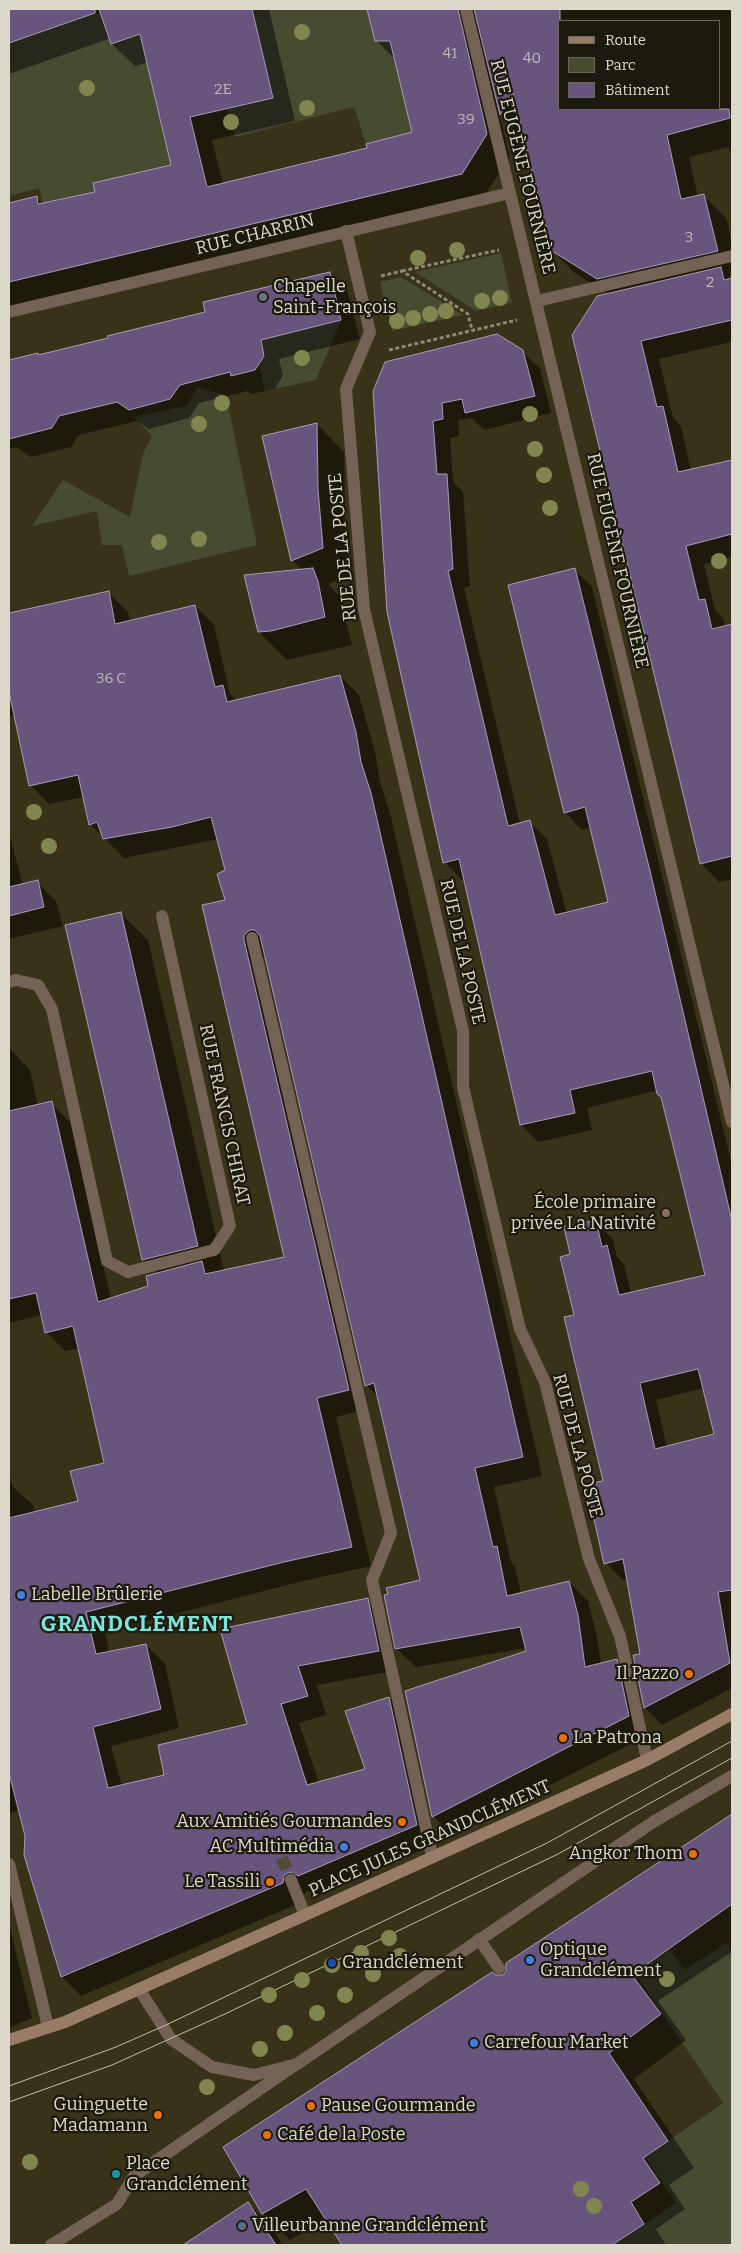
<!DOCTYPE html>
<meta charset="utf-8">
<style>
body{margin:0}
#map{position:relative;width:741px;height:2254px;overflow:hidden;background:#373218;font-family:Bitter,serif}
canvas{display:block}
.frame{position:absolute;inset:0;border:10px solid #dcd9ca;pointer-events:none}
.legend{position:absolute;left:558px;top:20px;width:162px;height:90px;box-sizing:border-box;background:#1c1a0f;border:1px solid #69665a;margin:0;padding:6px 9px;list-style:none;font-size:15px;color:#dcd9ca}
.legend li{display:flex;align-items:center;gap:10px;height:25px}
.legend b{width:25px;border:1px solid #69665a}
</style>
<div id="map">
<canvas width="741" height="2254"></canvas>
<div class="frame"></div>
<ul class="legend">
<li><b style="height:6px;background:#997c68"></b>Route</li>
<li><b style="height:14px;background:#474c31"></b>Parc</li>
<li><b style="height:14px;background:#68557e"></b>Bâtiment</li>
</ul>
</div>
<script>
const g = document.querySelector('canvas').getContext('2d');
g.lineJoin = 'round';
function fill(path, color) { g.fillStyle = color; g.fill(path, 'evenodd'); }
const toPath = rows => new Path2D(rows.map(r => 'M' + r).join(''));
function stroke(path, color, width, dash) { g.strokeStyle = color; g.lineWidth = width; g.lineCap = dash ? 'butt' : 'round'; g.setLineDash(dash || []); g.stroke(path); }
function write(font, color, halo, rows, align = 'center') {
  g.font = font + ' Bitter,serif'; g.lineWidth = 4.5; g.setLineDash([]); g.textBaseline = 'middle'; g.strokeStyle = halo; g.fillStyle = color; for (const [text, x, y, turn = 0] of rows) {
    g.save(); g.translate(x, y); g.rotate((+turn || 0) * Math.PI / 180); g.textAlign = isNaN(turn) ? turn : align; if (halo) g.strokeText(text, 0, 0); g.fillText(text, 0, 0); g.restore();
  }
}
const green = toPath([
 [108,9,135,9,171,165,93,183,95,192,43,203,39,188,9,196,9,43],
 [252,9,367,9,375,41,389,38,405,103,414,132,366,144,354,107,235,137,227,109,273,98],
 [501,253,512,303,476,311,415,272],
 [401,277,463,315,392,331,380,282],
 [341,320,316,380,265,391,259,364,264,356,261,340],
 [198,388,226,395,257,545,129,576,122,545,102,545,97,511,32,526,63,480,130,517,143,454,152,436,134,417,186,406],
 [726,1943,732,1951,732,2245,612,2245,676,2203,645,2157,723,2103,635,1973,670,1950,685,1970]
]);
const shadow = toPath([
 [9,9,269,9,295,121,212,140,223,184,368,149,413,133,395,59,376,40,368,9,732,9,732,161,729,147,689,157,698,197,703,195,726,218,732,243,732,275,729,276,732,280,732,347,731,342,659,359,673,418,681,426,691,471,732,461,732,557,704,564,715,610,723,618,725,627,732,626,732,879,719,882,701,863,609,294,576,274,553,251,524,135,523,137,499,113,510,157,484,196,9,310,9,204,36,198,43,204,97,193,172,166,148,62,135,66,112,44,111,38,9,74],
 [560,21,720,21,720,109,560,109],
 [329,274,348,293,360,339,279,359,283,375,275,389,251,394,248,391,199,403,189,418,149,429,137,421,79,435,71,447,31,457,16,447,9,449,9,361,37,354,39,356,206,313],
 [522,351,540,369,551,413,484,430,472,418,458,420,459,436,450,438,453,482,463,492,470,586,464,588,520,824,529,822,547,839,567,914,610,903,591,827,582,830,565,812,575,570,592,587,732,1165,732,1688,662,1725,645,1708,634,1656,641,1655,628,1579,623,1580,606,1563,605,1482,575,1316,572,1255,595,1221,613,1239,617,1257,624,1264,631,1293,706,1276,663,1098,658,1090,587,1108,592,1130,538,1142,521,1125,465,879,462,880,445,862,374,391],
 [704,1388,716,1435,667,1447,656,1400],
 [317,424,344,452,345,518,350,575,328,584,340,597,352,645,287,660,259,632,302,570,292,560],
 [108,592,128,612,130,622,195,606,214,625,230,694,237,701,340,676,359,695,375,752,380,782,390,813,542,1476,494,1487,511,1562,515,1567,521,1594,569,1582,588,1601,597,1636,601,1664,616,1661,636,1680,648,1735,452,1835,433,1816,527,1652,526,1648,416,1667,396,1648,422,1581,378,1397,366,1385,264,949,263,960,368,1409,336,1417,371,1566,303,1581,105,1632,109,1652,146,1645,165,1664,179,1728,111,1746,122,1786,166,1776,248,1725,221,1630,367,1600,387,1619,398,1670,317,1685,326,1715,299,1723,319,1783,367,1770,389,1698,408,1717,435,1844,318,1895,313,1891,307,1891,303,1895,302,1902,81,1996,62,1977,25,1855,26,1836,19,1810,9,1813,9,1471,12,1486,33,1505,35,1513,80,1502,106,1464,80,1348,65,1351,46,1332,42,1315,9,1323,9,1201,14,1200,9,1177,9,1051,11,1050,30,1070,38,1106,51,1103,70,1122,111,1299,150,1287,158,1274,143,1259,121,914,148,940,224,1271,285,1258,226,901,226,871,218,839,124,858,90,824,84,797,49,804,30,785,15,715,9,717,9,615],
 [9,833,23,885,37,882,56,901,63,926,9,939],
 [732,1815,732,1952,658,2001,686,2040,634,2079,694,2168,669,2185,685,2209,656,2229,666,2245,344,2245,327,2219,290,2240,263,2213,225,2148,496,1977,504,1976,508,1971,510,1962],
 [9,1924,32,2018,9,2028],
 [248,2203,270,2226,283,2245,184,2245]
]);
const building = toPath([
 [9,9,95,9,95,13,9,43,9,9],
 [99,9,252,9,273,98,190,117,207,187,367,148,366,144,412,132,390,41,375,41,367,9,458,9,487,134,462,174,9,282,9,203,37,196,38,204,95,192,93,183,171,165,140,34,111,44,99,9],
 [474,9,560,9,560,109,729,109,730,118,667,135,681,199,704,194,718,251,597,279,552,251,513,94,500,115,474,9],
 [721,267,724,280,732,278,732,320,641,341,657,407,663,406,678,472,732,460,732,534,686,546,699,600,705,599,712,629,732,624,732,856,700,864,572,335,597,296,721,267],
 [330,272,341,320,261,340,264,356,255,370,231,376,230,372,180,385,170,399,129,410,117,402,59,416,52,428,9,439,9,360,38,353,38,355,108,338,107,336,205,312,203,302,330,272],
 [497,334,523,350,535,396,465,413,462,399,442,403,443,419,433,421,437,474,447,474,453,569,448,571,508,826,530,820,555,915,608,902,585,807,564,813,508,585,575,568,651,875,732,1221,732,1590,718,1592,730,1663,644,1708,633,1655,640,1654,623,1559,604,1564,586,1484,603,1481,564,1317,574,1315,560,1257,570,1254,564,1227,596,1220,602,1247,607,1245,619,1295,705,1275,661,1097,657,1094,652,1071,570,1090,575,1113,520,1125,459,859,443,863,387,612,373,391,385,362,497,334],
 [698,1369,714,1434,655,1449,640,1383,698,1369],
 [317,423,318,489,323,548,291,561,262,436,317,423],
 [313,568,318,581,325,617,271,631,258,632,244,575,313,568],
 [109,591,115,624,195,605,215,687,223,685,227,702,340,675,356,732,361,762,371,793,523,1457,475,1468,493,1547,497,1546,507,1596,569,1581,578,1615,585,1667,617,1659,629,1716,432,1817,405,1691,526,1651,520,1627,395,1649,384,1595,388,1594,386,1588,420,1580,374,1383,365,1386,260,936,255,930,250,930,244,935,244,940,349,1390,317,1398,352,1547,284,1562,86,1612,96,1654,146,1644,161,1709,93,1727,108,1788,164,1775,158,1745,247,1724,220,1629,368,1598,379,1651,298,1666,308,1696,281,1704,307,1785,365,1769,345,1711,389,1697,417,1825,298,1876,293,1872,288,1873,284,1875,283,1883,61,1977,24,1855,25,1836,9,1773,9,1518,78,1501,70,1471,104,1463,73,1326,45,1333,36,1293,9,1299,9,1111,52,1101,98,1302,148,1286,146,1276,202,1261,205,1274,284,1257,202,905,225,900,217,874,225,870,211,817,172,827,103,839,97,822,89,825,78,775,29,786,9,692,9,613,109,591],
 [38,880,44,907,9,916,9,887,38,880],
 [121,912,198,1246,142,1260,65,925,121,912],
 [732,1814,732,1904,632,1975,661,2014,609,2053,668,2141,643,2158,660,2183,631,2202,644,2224,612,2245,342,2245,306,2189,262,2214,223,2147,492,1972,496,1975,503,1975,506,1971,506,1963,509,1961,732,1814],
 [248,2202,276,2245,183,2245,248,2202]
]);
const minorTunnel = toPath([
 [275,1841,291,1880]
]);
const path = toPath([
 [402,271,499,250],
 [381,276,402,271,468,314,472,330],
 [389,350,517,320]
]);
const service = toPath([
 [252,938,391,1533,372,1580,432,1856],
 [9,982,16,980,38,985,52,1009,107,1261,128,1272,214,1250,230,1226,162,916],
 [291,1880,305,1915],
 [479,1939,499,1968]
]);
const pedestrian = toPath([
 [51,2245,117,2204,134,2176,295,2065]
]);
const minor = toPath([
 [466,9,732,1122],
 [346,231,370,332,346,389,364,609,463,1031,463,1087,520,1329,545,1382,589,1559,620,1636,647,1760],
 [537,301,732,256],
 [9,312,510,193],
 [9,1864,48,2027],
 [139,1989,171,2039,212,2067,254,2075,297,2064,653,1822,732,1776]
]);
const secondary = toPath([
 [9,2040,65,2022,305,1915,647,1760,732,1714]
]);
const tram = toPath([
 [9,2086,116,2047,166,2025,547,1843,732,1741],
 [9,2102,112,2065,227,2013,558,1854,732,1758]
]);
const trees = [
 [302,32],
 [87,88],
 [307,108],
 [231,122],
 [457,250],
 [418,258],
 [500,298],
 [482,301],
 [446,311],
 [430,314],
 [413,318],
 [397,321],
 [302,358],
 [222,403],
 [530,414],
 [199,424],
 [535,449],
 [544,475],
 [550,508],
 [199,539],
 [159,542],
 [719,561],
 [34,812],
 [49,846],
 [389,1938],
 [361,1953],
 [400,1956],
 [332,1965],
 [373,1974],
 [667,1979],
 [302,1980],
 [269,1995],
 [345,1995],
 [317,2013],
 [285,2033],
 [260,2049],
 [207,2087],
 [30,2162],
 [581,2189],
 [594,2206]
];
const markers = [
 [263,297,5,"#6b7280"],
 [666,1213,5,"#8d6e63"],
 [21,1595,5,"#3f7fe0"],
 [689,1674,5,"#e8710a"],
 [563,1738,5,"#e8710a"],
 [402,1822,5,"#e8710a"],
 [344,1847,5,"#3f7fe0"],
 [693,1854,5,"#e8710a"],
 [270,1882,5,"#e8710a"],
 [530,1960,5,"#3f7fe0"],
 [332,1963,5,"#1a4fb4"],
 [474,2043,5,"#3f7fe0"],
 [311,2106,5,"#e8710a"],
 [158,2115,5,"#e8710a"],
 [267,2135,5,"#e8710a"],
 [116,2174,5,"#0f9aa8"],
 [242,2226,5,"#5c6f8a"]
];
const numberNames = [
 ["41",450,54],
 ["40",532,59],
 ["2E",223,90],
 ["39",466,120],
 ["3",689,238],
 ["2",710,283],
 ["36 C",111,679]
];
const streetNames = [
 ["RUE EUGÈNE FOURNIÈRE",522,167,76],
 ["RUE CHARRIN",255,235,-14],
 ["RUE DE LA POSTE",343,547,-96],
 ["RUE EUGÈNE FOURNIÈRE",617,561,77],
 ["RUE DE LA POSTE",462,952,77],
 ["RUE FRANCIS CHIRAT",224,1115,78],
 ["RUE DE LA POSTE",577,1446,75],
 ["PLACE JULES GRANDCLÉMENT",430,1839,-24]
];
const poiNames = [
 ["Chapelle",273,287],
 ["Saint-François",273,308],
 ["École primaire",656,1203,"right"],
 ["privée La Nativité",656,1224,"right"],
 ["Labelle Brûlerie",31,1595],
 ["Il Pazzo",679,1674,"right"],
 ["La Patrona",573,1738],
 ["Aux Amitiés Gourmandes",392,1822,"right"],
 ["AC Multimédia",334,1847,"right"],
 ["Angkor Thom",683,1854,"right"],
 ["Le Tassili",260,1882,"right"],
 ["Optique",540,1950],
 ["Grandclément",540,1971],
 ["Grandclément",342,1963],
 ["Carrefour Market",484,2043],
 ["Guinguette",148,2105,"right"],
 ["Madamann",148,2126,"right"],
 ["Pause Gourmande",321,2106],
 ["Café de la Poste",277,2135],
 ["Place",126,2164],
 ["Grandclément",126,2185],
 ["Villeurbanne Grandclément",252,2226]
];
const districtNames = [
 ["GRANDCLÉMENT",137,1625]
];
fill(green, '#474c31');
fill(shadow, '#0007');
fill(building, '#68557e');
stroke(building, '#a89cb7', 1);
stroke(minorTunnel, '#504b33', 12, [12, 6]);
stroke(path, '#8c8873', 3, [4, 2.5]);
stroke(service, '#746255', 12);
stroke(pedestrian, '#746255', 12);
stroke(minor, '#746255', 12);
stroke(secondary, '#997c68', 12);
stroke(tram, '#c1bead', 1);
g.fillStyle = '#818651';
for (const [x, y] of trees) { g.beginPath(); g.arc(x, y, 8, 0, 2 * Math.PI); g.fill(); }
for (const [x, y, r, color] of markers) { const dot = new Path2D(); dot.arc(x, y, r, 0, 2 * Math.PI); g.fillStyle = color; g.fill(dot); stroke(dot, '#1c1a0f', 2); }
write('15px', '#bfb8b7', null, numberNames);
write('18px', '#dcd9ca', '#1c1a0f', streetNames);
write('18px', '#dcd9ca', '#1c1a0f', poiNames, 'left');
g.letterSpacing = '1px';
write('bold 22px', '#7ce6de', '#1c1a0f', districtNames);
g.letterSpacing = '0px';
</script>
